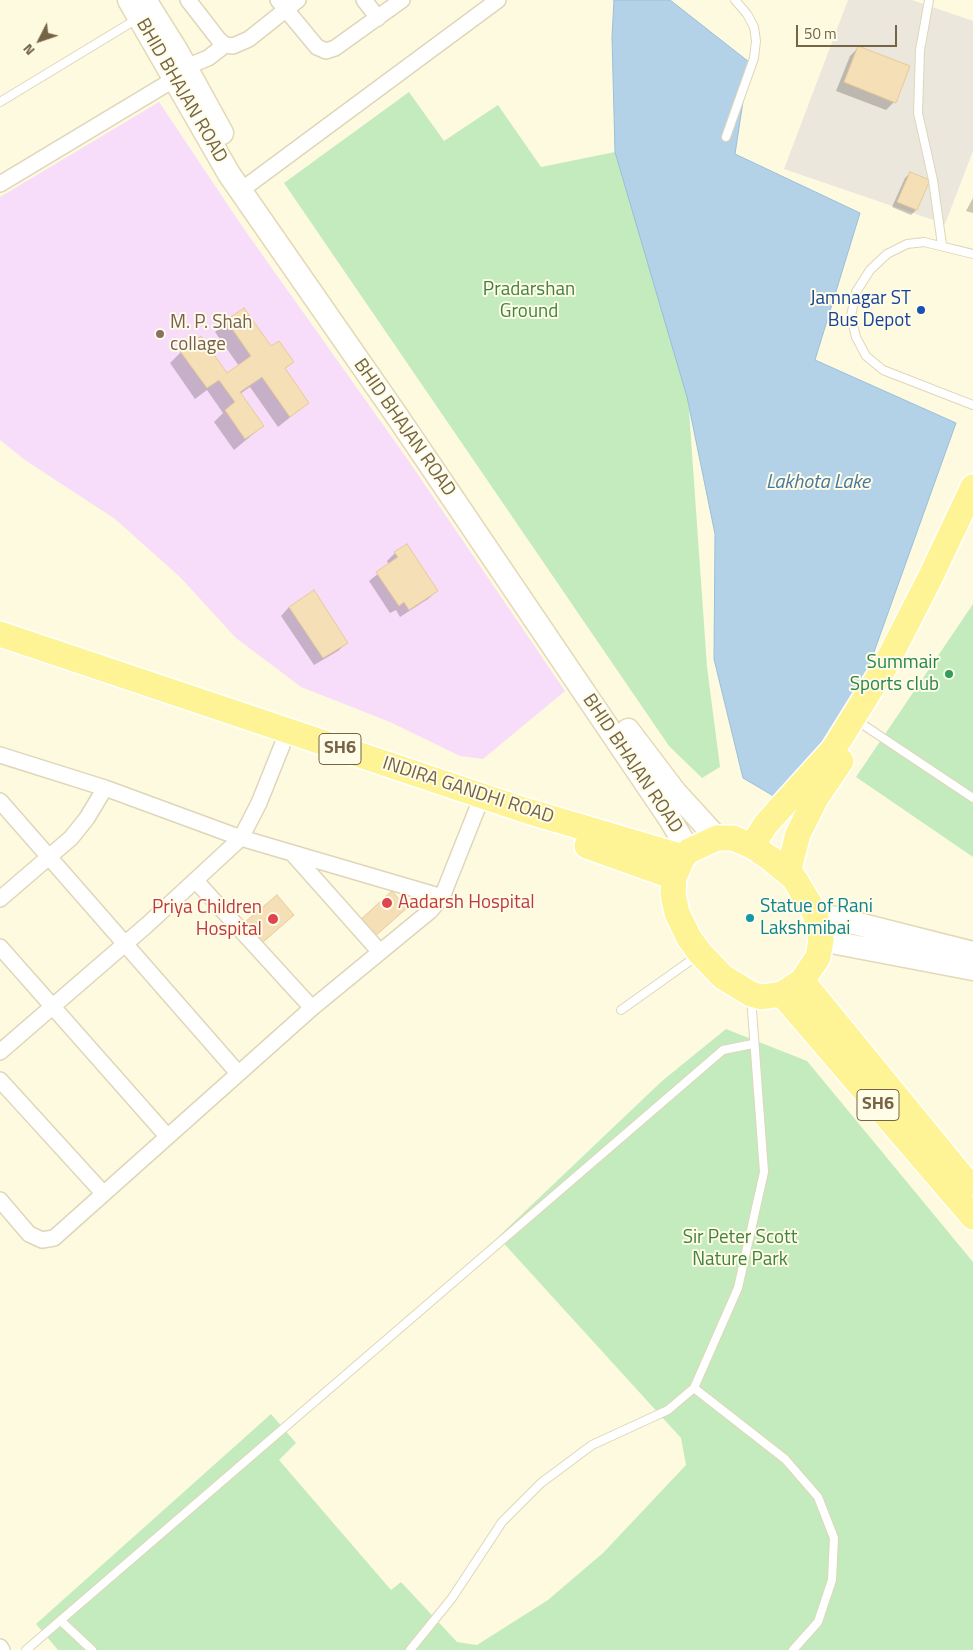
<!DOCTYPE html>
<style>
body{margin:0}
#map{position:relative;width:973px;height:1650px;overflow:hidden;background:#fdfae0;font-family:"Titillium Web",sans-serif}
canvas{display:block}
.north{position:absolute;left:15px;top:15px;width:50px;height:50px;-webkit-text-stroke:4px #fffce7;paint-order:stroke;rotate:229deg;font-size:14px;font-weight:700;line-height:20px;text-align:center;color:#756446}
.north::after{content:'';display:block;margin:auto;width:18px;height:22px;background:#756446;clip-path:polygon(50% 0,100% 100%,50% 72%,0 100%)}
.scale{position:absolute;left:796px;top:25px;width:101px;height:22px;box-sizing:border-box;border:2px solid #756446;border-top:0;padding-left:6px;font-size:15px;line-height:18px;white-space:nowrap;color:#756446;-webkit-text-stroke:4px #fffce7;paint-order:stroke}
</style>
<div id="map">
<canvas width="973" height="1650"></canvas>
<div class="north">N</div>
<div class="scale">50 m</div>
</div>
<script>
const g = document.querySelector('canvas').getContext('2d');
g.lineJoin = 'round';
function fill(path, color) { g.fillStyle = color; g.fill(path, 'evenodd'); }
const toPath = rows => new Path2D(rows.map(r => 'M' + r).join(''));
function stroke(path, color, width, dash) { g.strokeStyle = color; g.lineWidth = width; g.lineCap = dash ? 'butt' : 'round'; g.setLineDash(dash || []); g.stroke(path); }
function write(font, color, halo, rows, align = 'center') {
  g.font = font + ' "Titillium Web",sans-serif'; g.lineWidth = 4; g.setLineDash([]); g.textBaseline = 'middle'; g.strokeStyle = halo; g.fillStyle = color; for (const [text, x, y, turn = 0] of rows) {
    g.save(); g.translate(x, y); g.rotate((+turn || 0) * Math.PI / 180); g.textAlign = isNaN(turn) ? turn : align; if (halo) g.strokeText(text, 0, 0); g.fillText(text, 0, 0); g.restore();
  }
}
const industrial = toPath([
 [848,0,912,0,973,21,973,151,945,224,784,169]
]);
const education = toPath([
 [159,102,244,229,408,460,565,691,483,759,460,756,390,722,301,687,236,638,181,578,115,519,25,460,0,440,0,197]
]);
const green = toPath([
 [409,92,444,141,498,105,541,167,615,152,663,275,688,396,707,667,720,767,702,778,669,746,284,183],
 [973,604,973,857,856,777],
 [726,1029,807,1061,973,1262,973,1650,58,1650,36,1624,271,1414,296,1443,279,1460,391,1590,401,1582,457,1642,477,1645,548,1600,603,1553,686,1465,681,1438,498,1237,662,1081]
]);
const water = toPath([
 [614,0,670,0,749,62,735,154,860,213,815,360,956,423,865,677,817,768,777,798,743,778,714,659,715,534,687,397,615,152,612,37,614,0]
]);
const shadow = toPath([
 [859,47,894,102,886,110,836,91,850,56],
 [910,173,916,210,911,215,892,207,905,178],
 [973,198,973,213,966,211],
 [243,310,270,348,292,362,284,370,308,403,278,427,250,387,240,394,263,426,234,450,214,422,223,413,207,390,195,399,170,363,181,352,226,374,239,366,215,332],
 [395,553,437,591,428,599,400,617,396,610,390,613,369,581,389,565,387,561],
 [314,592,347,643,338,651,314,665,281,616,289,607]
]);
const building = toPath([
 [858,46,910,66,896,103,844,82,858,46],
 [910,172,930,180,917,210,897,202,910,172],
 [244,308,271,346,279,341,294,362,285,368,309,403,290,417,262,377,240,392,264,426,245,439,225,410,235,402,219,380,207,388,180,351,201,336,227,373,251,356,226,320,244,308],
 [407,544,438,591,409,610,404,602,399,606,376,572,398,557,394,552,407,544],
 [314,590,348,643,323,658,289,607,314,590],
 [392,891,407,908,373,938,359,921,392,891],
 [277,895,294,915,262,943,245,922,277,895]
]);
const lane = toPath([
 [929,0,920,50,918,113,933,180,942,245],
 [0,102,137,19],
 [726,137,754,58,756,41,754,27,747,14,735,0],
 [973,254,924,242,907,244,887,254,870,270,856,292,851,316,856,337,866,356,883,370,973,405],
 [865,726,973,798],
 [621,1010,697,956],
 [694,1388,785,1459,818,1497,834,1538,832,1580,818,1622,793,1650],
 [61,1621,92,1650],
 [26,1650,723,1050,753,1044],
 [410,1650,452,1598,502,1522,541,1483,592,1445,668,1410,694,1388,738,1288,764,1172,751,997]
]);
const street = toPath([
 [188,0,219,40,225,45,233,46,249,39,298,0],
 [278,0,317,47,326,51,335,48,402,0],
 [364,0,378,18],
 [186,67,208,58,225,45],
 [0,184,173,80],
 [240,191,498,0],
 [0,755,105,788,241,838,442,897],
 [0,801,238,1073],
 [292,853,380,952],
 [196,881,312,1008],
 [0,899,71,838,87,818,105,788],
 [0,947,167,1136],
 [0,1052,148,924,241,838,259,803,287,733],
 [0,1080,103,1193],
 [0,1200,29,1234,42,1240,54,1238,312,1008,430,911,442,897,477,809],
 [0,1647,2,1650]
]);
const secondary = toPath([
 [129,0,229,174,397,416,670,819,689,851],
 [145,0,177,51,222,133],
 [628,730,675,792,717,838],
 [815,913,973,953],
 [821,940,973,969]
]);
const primary = toPath([
 [0,634,524,810,683,857],
 [717,838,733,838,752,846,771,859,794,878,815,913,821,940,818,957,802,981,782,994,762,997,751,994,723,977,700,953,689,938,677,913,673,894,674,877,683,857,689,851,717,838],
 [587,846,674,877],
 [752,846,766,824,833,750,884,668,930,578,973,487],
 [788,873,798,834,816,798,841,761],
 [802,981,968,1184],
 [782,994,973,1217]
]);
const markers = [
 [921,310,5,"#1a4fb4"],
 [160,334,5,"#8d6e63"],
 [949,674,5,"#2e9e5b"],
 [387,903,6,"#e0444e"],
 [750,918,5,"#0f9aa8"],
 [273,919,6,"#e0444e"]
];
const shields = [
 [340,749,42],
 [878,1105,42]
];
const shieldNames = [
 ["SH6",340,749],
 ["SH6",878,1105]
];
const streetNames = [
 ["BHID BHAJAN ROAD",181,91,60],
 ["BHID BHAJAN ROAD",404,428,55],
 ["BHID BHAJAN ROAD",632,764,56],
 ["INDIRA GANDHI ROAD",468,791,18]
];
const parkNames = [
 ["Pradarshan",529,290],
 ["Ground",529,312],
 ["Sir Peter Scott",740,1238],
 ["Nature Park",740,1260]
];
const transitNames = [
 ["Jamnagar ST",911,299],
 ["Bus Depot",911,321]
];
const educationNames = [
 ["M. P. Shah",170,323],
 ["collage",170,345]
];
const leisureNames = [
 ["Summair",939,663],
 ["Sports club",939,685]
];
const healthNames = [
 ["Aadarsh Hospital",398,903],
 ["Priya Children",262,908,"right"],
 ["Hospital",262,930,"right"]
];
const cultureNames = [
 ["Statue of Rani",760,907],
 ["Lakshmibai",760,929]
];
const waterNames = [
 ["Lakhota Lake",818,483]
];
fill(industrial, '#ebe7dc');
fill(education, '#f7ddf9');
fill(green, '#c4ebbe');
fill(water, '#b4d2e7');
stroke(water, '#99bfda', 1);
fill(shadow, '#0003');
fill(building, '#f4dfb6');
stroke(building, '#e8cb96', 1);
stroke(lane, '#dfd6b9', 10);
stroke(street, '#dfd6b9', 18);
stroke(secondary, '#e4d8b6', 25);
stroke(primary, '#fff', 28);
stroke(lane, '#fff', 8);
stroke(street, '#fff', 15);
stroke(secondary, '#fff', 22);
stroke(primary, '#fff495', 25);
for (const [x, y, r, color] of markers) { const dot = new Path2D(); dot.arc(x, y, r, 0, 2 * Math.PI); g.fillStyle = color; g.fill(dot); stroke(dot, '#fffce7', 2); }
for (const [x, y, w] of shields) { const box = new Path2D(); box.roundRect(x - w / 2, y - 15.5, w, 31, 4); g.fillStyle = '#fffce7'; g.fill(box); stroke(box, '#756446', 1); }
write('bold 18px', '#756446', null, shieldNames);
write('19px', '#756446', '#fffce7', streetNames);
write('19px', '#418240', '#fffce7', parkNames);
write('19px', '#164399', '#fffce7', transitNames, 'right');
write('19px', '#785e54', '#fffce7', educationNames, 'left');
write('19px', '#27864d', '#fffce7', leisureNames, 'right');
write('19px', '#be3a42', '#fffce7', healthNames, 'left');
write('19px', '#0d838f', '#fffce7', cultureNames, 'left');
write('italic 20px', '#4779a0', '#fffce7', waterNames);
</script>
